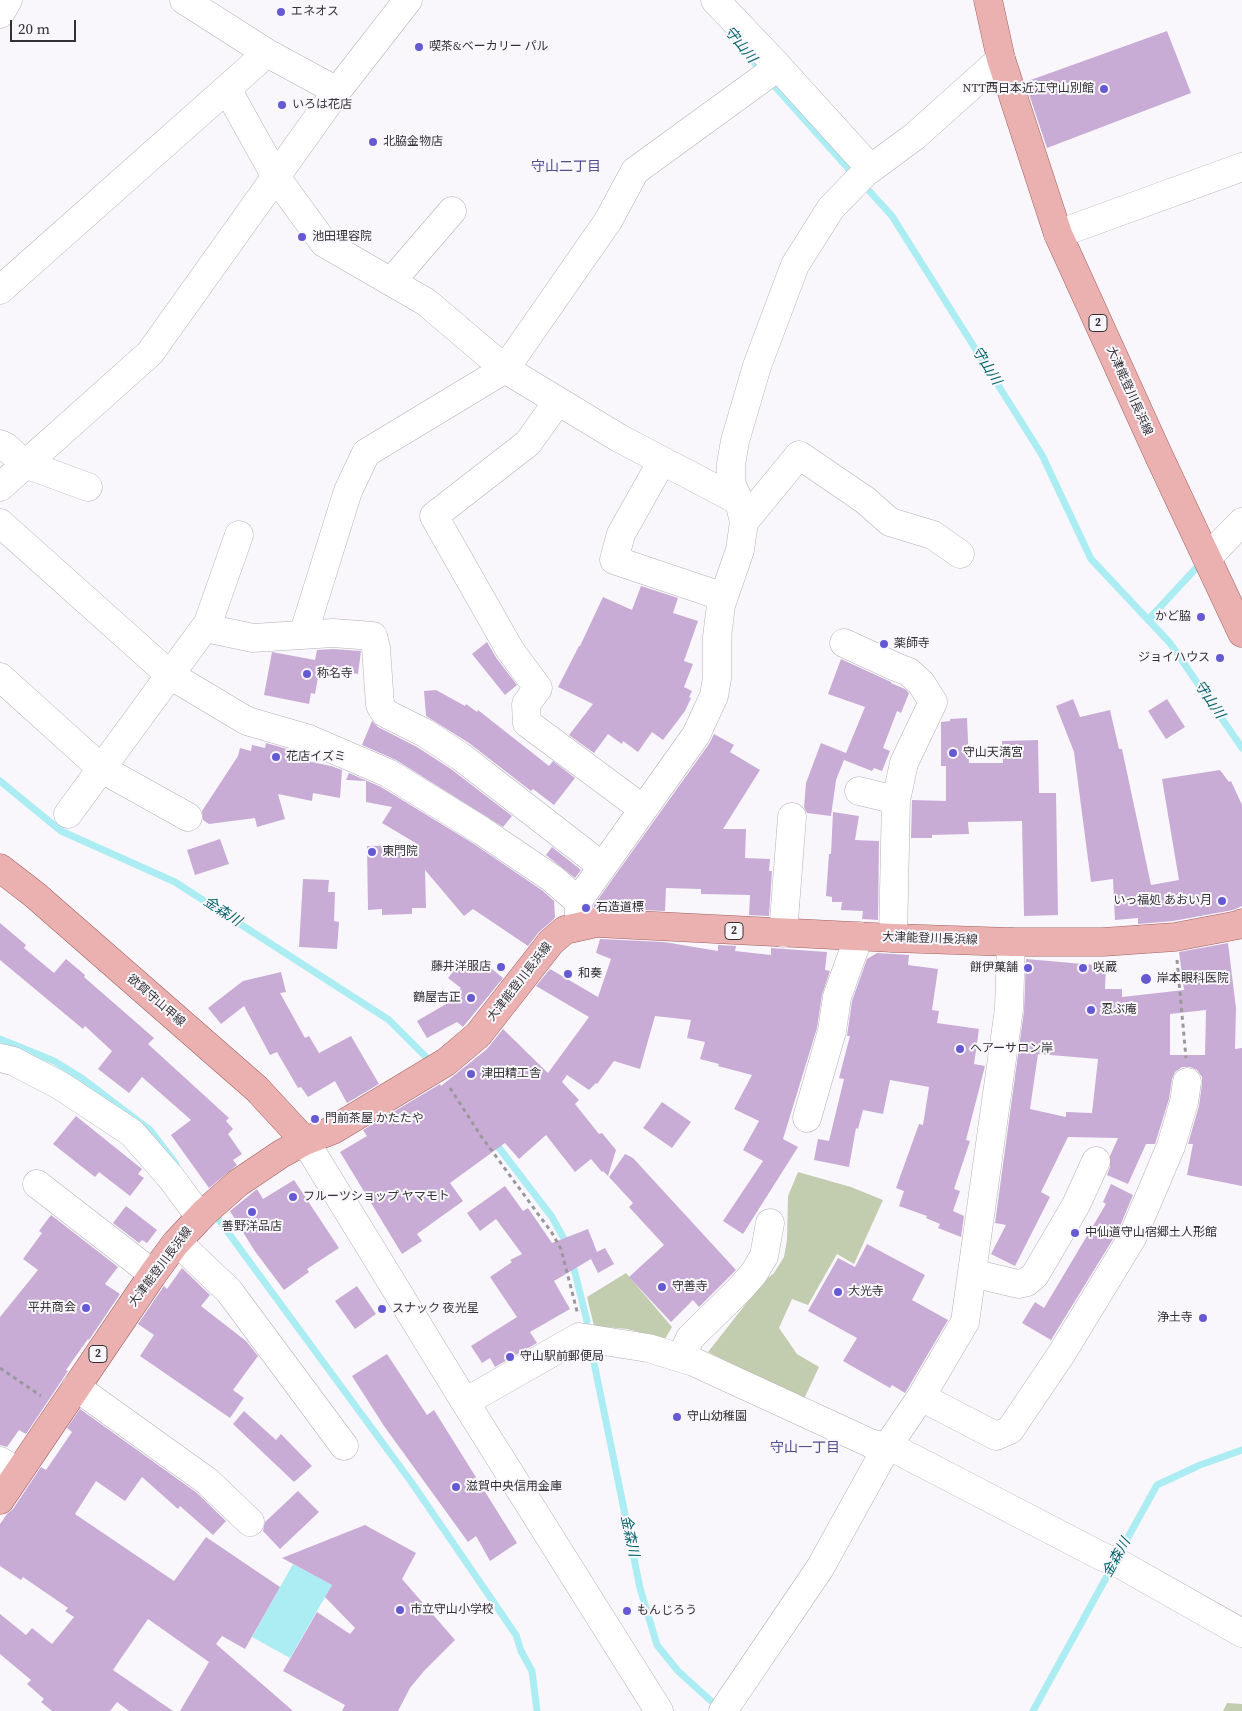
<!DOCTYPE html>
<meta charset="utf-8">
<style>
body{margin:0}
#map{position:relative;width:1242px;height:1711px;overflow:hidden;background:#faf7fc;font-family:"Source Serif 4",serif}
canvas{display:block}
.scale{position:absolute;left:10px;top:20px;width:66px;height:22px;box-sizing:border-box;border:2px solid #323133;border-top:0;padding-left:6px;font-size:15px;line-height:18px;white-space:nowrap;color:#323133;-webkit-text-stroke:4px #faf7fc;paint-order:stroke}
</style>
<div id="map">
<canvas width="1242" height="1711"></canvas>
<div class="scale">20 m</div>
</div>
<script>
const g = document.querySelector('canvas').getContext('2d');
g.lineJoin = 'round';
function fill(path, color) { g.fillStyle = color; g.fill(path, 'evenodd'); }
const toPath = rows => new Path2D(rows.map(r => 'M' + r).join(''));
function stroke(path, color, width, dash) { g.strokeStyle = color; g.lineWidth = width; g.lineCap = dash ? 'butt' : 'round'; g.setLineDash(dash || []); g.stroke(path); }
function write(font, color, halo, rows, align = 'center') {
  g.font = font + ' "Source Serif 4","Noto Sans JP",serif'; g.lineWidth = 4; g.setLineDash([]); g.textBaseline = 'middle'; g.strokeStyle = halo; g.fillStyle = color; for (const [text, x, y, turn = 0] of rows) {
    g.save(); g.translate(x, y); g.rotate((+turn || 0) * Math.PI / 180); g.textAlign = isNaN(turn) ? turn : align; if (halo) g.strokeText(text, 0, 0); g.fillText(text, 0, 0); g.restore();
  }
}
const green = toPath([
 [798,1172,851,1187,883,1200,854,1264,837,1254,808,1305,792,1299,779,1328,797,1354,819,1367,804,1399,708,1352,763,1282,774,1273,784,1257,787,1240,788,1196],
 [626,1273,672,1327,665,1339,627,1329,594,1326,587,1297],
 [1227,1703,1242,1704,1242,1711,1223,1711]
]);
const water = toPath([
 [293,1564,332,1585,290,1658,252,1637]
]);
const stream = toPath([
 [739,45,763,73],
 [770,81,854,175],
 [862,183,892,216,1042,455,1091,559,1170,643,1242,748],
 [1148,620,1198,566],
 [0,781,61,831,175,882,389,1020,432,1063],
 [0,1039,54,1061,83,1079,150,1130,176,1164],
 [493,1140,552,1217,568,1246],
 [213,1212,412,1483,516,1635,521,1651,532,1671,537,1711],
 [572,1261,587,1321],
 [591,1348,640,1588,657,1645,678,1671,711,1701],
 [1117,1557,1157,1485,1200,1465,1242,1450],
 [1033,1711,1112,1567]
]);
const building = toPath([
 [1167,31,1191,93,1047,148,1025,82],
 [641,586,678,598,673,613,698,621,684,661,693,664,684,687,692,691,689,697,691,698,685,711,663,740,652,732,638,752,623,741,622,744,608,734,594,753,569,735,593,704,558,687,579,646,580,646,603,597,632,610],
 [487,642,497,659,517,685,505,695,472,654],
 [333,649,361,651,358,674,320,667,315,694,311,693,309,704,264,695,272,652,315,660,317,650],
 [841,659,891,682,891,683,905,689,909,693,901,713,897,711,883,748,890,751,882,771,874,768,872,771,844,760,836,780,831,816,807,813,804,807,806,783,821,743,846,753,865,707,828,694],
 [436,690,465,706,466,704,477,712,478,710,549,766,553,761,575,778,554,805,533,789,531,791,469,743,426,716,424,691],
 [1073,699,1080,717,1110,710,1119,749,1122,749,1151,885,1179,880,1162,779,1220,770,1229,782,1231,781,1242,805,1242,906,1233,910,1173,921,1138,924,1138,918,1115,920,1113,879,1091,882,1074,752,1056,706],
 [1167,699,1185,727,1166,739,1148,711],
 [967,718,969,763,1003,763,1002,741,1038,740,1039,793,1056,793,1058,915,1024,916,1022,821,968,822,969,834,932,835,932,838,911,838,912,800,946,801,946,766,941,766,941,722,950,721,950,719],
 [372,721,378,727,417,747,451,769,512,816,503,827,396,760,362,745],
 [714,734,734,745,730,752,760,770,723,829,746,829,745,858,770,859,769,871,772,871,769,916,749,915,750,895,701,894,701,889,666,888,665,911,594,908,594,905,709,744],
 [266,743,298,752,297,759,331,766,342,770,340,798,313,793,312,801,278,794,285,819,257,827,255,818,209,824,203,820,202,811,238,756,240,748,251,751,252,745,265,748],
 [349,773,381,787,474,844,543,891,554,901,555,917,553,920,539,932,528,946,473,909,464,916,425,870,426,908,412,908,412,914,382,915,382,909,368,910,367,846,419,845,382,823,392,807,366,802,366,781,346,780],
 [833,812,859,816,855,840,879,841,878,920,862,919,863,911,841,910,842,902,832,902,832,897,826,896,829,854,831,854],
 [220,839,229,864,195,875,187,850],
 [552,847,581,870,575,878,546,855],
 [303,879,329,880,328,892,335,892,334,921,339,922,337,949,299,947],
 [0,923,26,945,24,948,54,973,66,959,85,975,84,977,154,1038,148,1044,229,1118,226,1121,233,1129,228,1134,242,1154,233,1160,237,1165,209,1188,171,1135,191,1120,142,1077,129,1093,98,1069,112,1051,85,1026,83,1029,0,960],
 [600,939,664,942,718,951,718,945,736,946,735,951,771,955,771,948,827,952,825,970,830,971,822,995,817,1028,783,1139,798,1147,743,1234,723,1221,763,1161,743,1150,759,1121,734,1109,752,1075,718,1066,719,1064,700,1059,705,1042,687,1038,691,1020,655,1016,640,1069,614,1061,597,1084,596,1083,589,1090,567,1075,562,1082,579,1100,575,1104,599,1134,602,1133,616,1150,608,1176,603,1171,602,1172,591,1159,575,1172,546,1135,519,1159,505,1143,450,1183,463,1201,417,1234,422,1241,402,1254,340,1152,367,1136,363,1130,440,1084,441,1086,487,1049,503,1029,548,1073,589,1017,536,986,550,969,598,997,611,959,596,953],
 [1228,943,1236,1008,1235,1049,1242,1048,1242,1186,1187,1175,1193,1144,1188,1144,1199,1106,1202,1084,1202,1077,1197,1070,1190,1067,1182,1067,1175,1072,1172,1079,1169,1099,1155,1144,1146,1144,1128,1184,1107,1175,1110,1167,1110,1156,1118,1138,1068,1137,1041,1192,1050,1197,1015,1266,991,1254,1006,1225,995,1223,1024,1011,1026,959,1106,966,1105,989,1122,989,1122,997,1184,990,1179,952],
 [1206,1010,1205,1055,1170,1055,1170,1014],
 [1038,1054,1098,1059,1092,1113,1066,1112,1066,1117,1030,1109],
 [877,953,909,955,908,965,938,969,932,1010,939,1011,937,1023,979,1029,974,1064,985,1066,966,1140,970,1141,954,1189,960,1191,953,1211,964,1216,961,1237,938,1228,940,1224,926,1218,927,1216,899,1206,904,1191,896,1188,919,1124,923,1125,929,1087,890,1080,883,1114,863,1110,858,1129,856,1128,849,1167,814,1160,818,1139,829,1141,844,1079,839,1078,850,1036,847,1036,852,1001,867,959],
 [464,958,480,971,486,964,503,978,463,1027,457,1022,427,1038,417,1021,446,1004,461,988,448,978],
 [281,972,286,992,280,993,305,1038,309,1036,319,1053,351,1036,379,1084,347,1103,335,1081,308,1097,301,1087,298,1088,277,1052,270,1055,244,1006,221,1024,208,1008,243,981],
 [662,1102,691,1122,672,1148,643,1128],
 [76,1116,142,1169,138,1174,144,1178,130,1196,99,1172,95,1177,53,1144],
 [625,1154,633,1158,736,1270,699,1307,693,1300,671,1322,629,1277,664,1245,629,1207,633,1203,609,1177],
 [294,1180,339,1248,307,1269,309,1272,284,1290,254,1250,230,1211,257,1189,263,1199],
 [1111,1184,1133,1195,1118,1231,1051,1340,1022,1323,1035,1302,1044,1308,1106,1204,1103,1202],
 [505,1186,523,1211,528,1208,552,1243,588,1229,597,1252,605,1248,614,1264,598,1273,591,1259,554,1281,570,1309,530,1332,537,1343,495,1367,490,1358,482,1363,471,1346,517,1317,490,1277,512,1262,510,1260,522,1254,496,1219,480,1231,467,1213],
 [126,1206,157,1230,147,1243,142,1240,139,1243,113,1223],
 [51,1215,118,1267,105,1284,120,1294,89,1340,88,1339,66,1370,68,1371,26,1434,19,1430,7,1447,0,1445,0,1317,38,1270,23,1259,42,1233,39,1231],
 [867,1244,925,1275,912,1300,948,1320,905,1393,892,1385,890,1388,843,1361,857,1338,808,1311,838,1258,855,1267],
 [182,1268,210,1295,201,1306,246,1341,258,1356,233,1390,244,1398,230,1418,140,1356,154,1335,138,1324,164,1286,167,1289],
 [357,1286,376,1314,355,1329,335,1301],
 [387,1354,427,1415,434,1410,517,1543,490,1561,476,1536,468,1542,384,1426,352,1376],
 [80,1409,197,1493,226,1521,213,1535,180,1506,178,1509,142,1477,125,1501,96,1481,75,1514,174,1581,206,1537,280,1587,245,1649,222,1636,216,1644,293,1711,180,1711,209,1662,148,1619,113,1670,173,1711,129,1711,117,1702,110,1711,52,1711,41,1702,44,1699,27,1684,31,1680,0,1654,0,1614,26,1635,32,1628,52,1644,74,1617,65,1611,68,1608,23,1577,21,1580,0,1566,0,1524,7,1514,13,1509,41,1467,46,1470,72,1432,67,1428],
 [244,1411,276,1440,281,1434,312,1466,294,1482,233,1424],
 [298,1491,319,1512,280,1549,263,1531,265,1522],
 [365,1525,416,1553,402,1579,455,1640,424,1671,410,1688,398,1711,342,1711,345,1705,283,1671,317,1612,350,1634,355,1628,325,1597,332,1585,282,1558]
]);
const path = toPath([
 [1177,960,1186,1058],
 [450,1088,481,1136,552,1233,561,1249,578,1315],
 [0,1368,41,1396]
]);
const minor = toPath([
 [184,0,267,53,337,91],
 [715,0,773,61,870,168],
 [0,14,8,0],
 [227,89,276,177,324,243,426,302,505,369,619,438,739,501],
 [1058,234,1242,167],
 [391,282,452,211],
 [0,290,267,53],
 [558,401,528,443,434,516,510,650,538,688,526,704,527,723,643,809],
 [0,444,6,447,25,464,88,487],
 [662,461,621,534,614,560,724,597],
 [0,487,150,353,337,91,408,0],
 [744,522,799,455,865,500,890,522,933,535,960,554],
 [0,523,170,675,247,721,309,739,388,773,482,831,553,879,578,901],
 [1207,558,1242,522],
 [206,626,215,630,253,638,333,633,373,636,376,648,380,705,385,713,425,733,460,756,602,866],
 [303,635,348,491,366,453,505,369,608,221,635,171,778,67],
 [844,643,896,667,909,672,921,683,933,702,904,763,896,800,893,938],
 [0,677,102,769,188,817],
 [859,791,896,800],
 [68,814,208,623,239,535],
 [580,926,578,901,696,735,714,696,717,678,717,637,721,605,740,550,744,522,739,501,731,483,731,464,735,441,757,366,795,265,831,208,865,173,915,136,1001,59],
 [783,933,792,817],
 [0,1058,13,1061,61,1086,132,1133,172,1179,200,1217],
 [807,1118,832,1031,837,997,859,936],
 [305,1141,465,1402,659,1711],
 [37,1184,153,1274],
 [175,1244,188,1252,229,1291,344,1446],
 [972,1273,1018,1284,1027,1282,1035,1275,1076,1205,1096,1161],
 [681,1358,690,1338,740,1289,754,1273,764,1256,770,1223],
 [76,1387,207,1481,250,1522],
 [921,1397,996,1436,1010,1430,1062,1353,1132,1238,1171,1146,1184,1102,1187,1082],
 [465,1402,579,1337,648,1348,694,1362,870,1443,897,1450,1101,1556,1120,1564,1242,1633],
 [0,1461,18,1472],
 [723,1711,820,1568,887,1447,921,1397,965,1322,1009,1009,1011,942]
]);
const major = toPath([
 [988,0,1001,59,1058,234,1158,454,1242,633],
 [0,868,35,895,257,1089,305,1141],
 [0,1500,153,1274,175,1244,204,1213,238,1183,281,1154,305,1141,333,1130,446,1062,478,1035,551,942,565,930,596,923,893,938,1011,942,1103,942,1175,937,1238,925,1242,923]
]);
const markers = [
 [281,12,5,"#665ad3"],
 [419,47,5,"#665ad3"],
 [1104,89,5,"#665ad3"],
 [282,105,5,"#665ad3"],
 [373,142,5,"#665ad3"],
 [302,237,5,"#665ad3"],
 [1201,617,5,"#665ad3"],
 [884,644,5,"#665ad3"],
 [1220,658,5,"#665ad3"],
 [307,674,5,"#665ad3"],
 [953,753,5,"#665ad3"],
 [276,757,5,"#665ad3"],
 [372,852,5,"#665ad3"],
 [1222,901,5,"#665ad3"],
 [586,908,5,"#665ad3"],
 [501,967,5,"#665ad3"],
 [1028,968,5,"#665ad3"],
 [1083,968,5,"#665ad3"],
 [568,974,5,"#665ad3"],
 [1146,979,6,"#665ad3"],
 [471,998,5,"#665ad3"],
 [1091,1010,5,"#665ad3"],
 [960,1049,5,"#665ad3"],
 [471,1074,5,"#665ad3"],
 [315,1119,5,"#665ad3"],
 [293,1197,5,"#665ad3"],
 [252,1212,5,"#665ad3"],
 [1075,1233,5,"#665ad3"],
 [662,1287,5,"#665ad3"],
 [838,1292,5,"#665ad3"],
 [86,1308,5,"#665ad3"],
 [382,1309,5,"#665ad3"],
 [1203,1318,5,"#665ad3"],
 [510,1357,5,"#665ad3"],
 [677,1417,5,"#665ad3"],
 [456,1487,5,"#665ad3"],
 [400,1610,5,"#665ad3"],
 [627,1611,5,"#665ad3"]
];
const shields = [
 [1098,323,18],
 [734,931,18],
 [98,1354,18]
];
const shieldNames = [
 ["2",1098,323],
 ["2",734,931],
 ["2",98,1354]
];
const poiNames = [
 ["エネオス",291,12],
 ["喫茶&ベーカリー パル",429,47],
 ["NTT西日本近江守山別館",1094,89,"right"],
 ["いろは花店",292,105],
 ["北脇金物店",383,142],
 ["池田理容院",312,237],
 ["かど脇",1191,617,"right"],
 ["薬師寺",894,644],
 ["ジョイハウス",1210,658,"right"],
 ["称名寺",317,674],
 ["守山天満宮",963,753],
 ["花店イズミ",286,757],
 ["東門院",382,852],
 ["いっ福処 あおい月",1212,901,"right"],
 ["石造道標",596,908],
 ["藤井洋服店",491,967,"right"],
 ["餅伊菓舗",1018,968,"right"],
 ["咲蔵",1093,968],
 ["和奏",578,974],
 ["岸本眼科医院",1157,979],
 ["鶴屋吉正",461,998,"right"],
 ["忍ぶ庵",1101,1010],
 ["ヘアーサロン岸",970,1049],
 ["津田精工舎",481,1074],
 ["門前茶屋 かたたや",325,1119],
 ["フルーツショップ ヤマモト",303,1197],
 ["善野洋品店",252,1227,"center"],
 ["中仙道守山宿郷土人形館",1085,1233],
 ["守善寺",672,1287],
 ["大光寺",848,1292],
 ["平井商会",76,1308,"right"],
 ["スナック 夜光星",392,1309],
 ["浄土寺",1193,1318,"right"],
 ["守山駅前郵便局",520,1357],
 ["守山幼稚園",687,1417],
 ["滋賀中央信用金庫",466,1487],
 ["市立守山小学校",410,1610],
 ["もんじろう",637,1611]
];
const streetNames = [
 ["大津能登川長浜線",1129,391,66],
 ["大津能登川長浜線",930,939,2],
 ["大津能登川長浜線",520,982,-52],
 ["欲賀守山甲線",156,1001,41],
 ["大津能登川長浜線",161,1267,-53]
];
const waterNames = [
 ["守山川",740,45,51],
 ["守山川",986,366,58],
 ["守山川",1209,700,56],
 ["金森川",222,912,33],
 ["金森川",629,1536,78],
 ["金森川",1117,1558,-61]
];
const neighbourhoodNames = [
 ["守山二丁目",566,167],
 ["守山一丁目",805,1448]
];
fill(green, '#c2cdaf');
fill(water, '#acedf4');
stroke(stream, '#acedf4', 7);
fill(building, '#c8acd6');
stroke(minor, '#b3b0b5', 29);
stroke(major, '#a16162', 29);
stroke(path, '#9a989c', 3, [4, 4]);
stroke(minor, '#fff', 28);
stroke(major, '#ebb0b0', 28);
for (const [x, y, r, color] of markers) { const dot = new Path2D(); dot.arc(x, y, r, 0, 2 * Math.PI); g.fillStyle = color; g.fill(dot); stroke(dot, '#faf7fc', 2); }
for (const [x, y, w] of shields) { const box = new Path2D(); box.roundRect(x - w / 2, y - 8.5, w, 17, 4); g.fillStyle = '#faf7fc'; g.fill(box); stroke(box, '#323133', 1); }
write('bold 11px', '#323133', null, shieldNames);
write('12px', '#323133', '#faf7fc', poiNames, 'left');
write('12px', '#323133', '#faf7fc', streetNames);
write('italic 14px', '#01626a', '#faf7fc', waterNames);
write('14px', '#514f8d', '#faf7fc', neighbourhoodNames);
</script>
